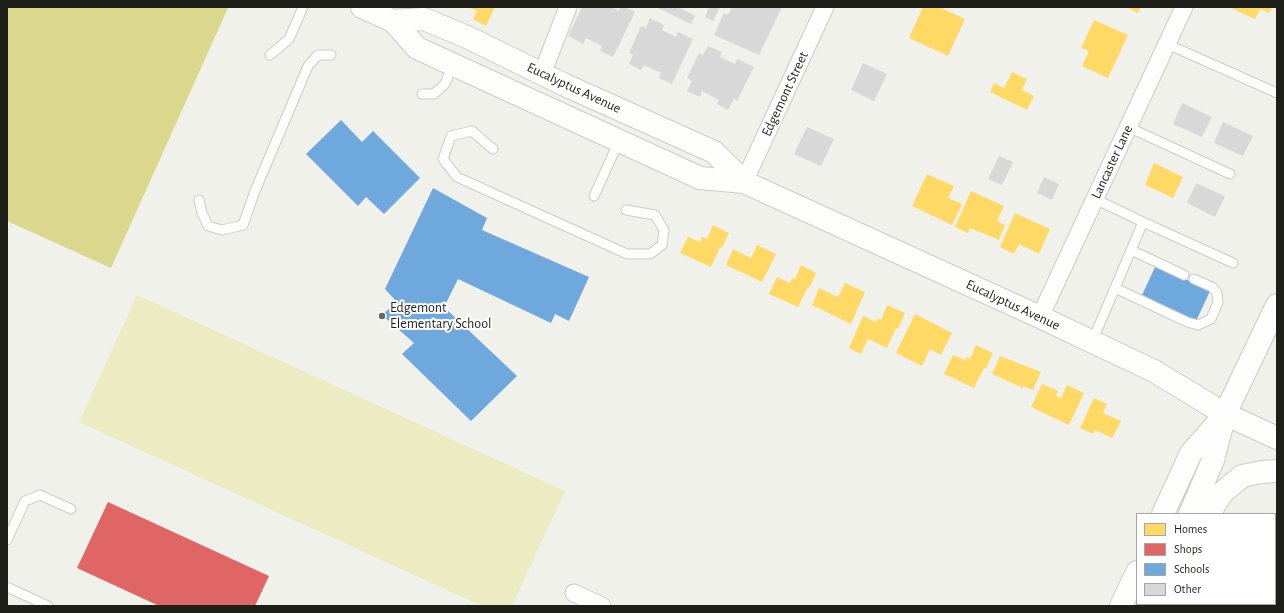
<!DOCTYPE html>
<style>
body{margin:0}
#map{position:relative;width:1284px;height:613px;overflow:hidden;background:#f1f1eb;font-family:"Alegreya Sans",sans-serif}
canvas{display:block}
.frame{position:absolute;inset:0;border:8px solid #1f1f1a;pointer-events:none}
.legend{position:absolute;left:1136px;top:513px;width:140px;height:92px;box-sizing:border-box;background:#fff;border:1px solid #a5a5a3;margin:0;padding:5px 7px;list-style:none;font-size:12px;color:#1f1f1a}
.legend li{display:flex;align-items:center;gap:8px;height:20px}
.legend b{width:20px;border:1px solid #a5a5a3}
</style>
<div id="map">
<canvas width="1284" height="613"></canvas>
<div class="frame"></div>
<ul class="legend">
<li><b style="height:11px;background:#ffd966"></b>Homes</li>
<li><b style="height:11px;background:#e06666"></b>Shops</li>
<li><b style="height:11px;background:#6fa8dc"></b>Schools</li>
<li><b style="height:11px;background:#d7d8d7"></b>Other</li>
</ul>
</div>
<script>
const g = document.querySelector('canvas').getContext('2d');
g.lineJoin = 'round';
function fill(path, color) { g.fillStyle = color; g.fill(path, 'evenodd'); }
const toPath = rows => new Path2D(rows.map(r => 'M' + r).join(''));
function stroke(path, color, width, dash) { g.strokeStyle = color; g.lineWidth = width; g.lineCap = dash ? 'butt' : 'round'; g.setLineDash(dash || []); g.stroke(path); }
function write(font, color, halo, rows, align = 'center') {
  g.font = font + ' "Alegreya Sans",sans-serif'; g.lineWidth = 4; g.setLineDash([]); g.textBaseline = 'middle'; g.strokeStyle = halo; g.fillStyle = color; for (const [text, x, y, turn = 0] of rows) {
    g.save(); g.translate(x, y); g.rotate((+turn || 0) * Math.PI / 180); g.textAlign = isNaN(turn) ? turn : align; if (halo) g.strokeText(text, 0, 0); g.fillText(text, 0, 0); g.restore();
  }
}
const green = toPath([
 [137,295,565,491,512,606,482,606,79,422]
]);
const water = toPath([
 [7,7,228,8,111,268,7,221]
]);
const homes = toPath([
 [468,7,495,7,486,26,473,19,477,11],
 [923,7,939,7,965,19,948,56,909,38],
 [1126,7,1141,7,1138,13],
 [1231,7,1272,7,1269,13,1260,9,1255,19,1231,8],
 [1094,20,1128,35,1108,78,1082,66,1089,51,1081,48],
 [1012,72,1027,79,1022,90,1034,96,1027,110,990,92,994,83,1004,88],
 [1154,163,1183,177,1173,198,1145,185],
 [927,174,954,186,948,198,962,204,952,225,912,206],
 [971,191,1004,206,997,221,1005,225,999,240,970,228,968,233,955,227],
 [1015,213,1050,229,1039,254,1019,244,1014,254,1000,247],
 [713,225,729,233,722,248,720,247,711,267,680,253,688,237,700,242,702,237,707,239],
 [757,245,776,254,762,282,726,265,733,249,751,258],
 [801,265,816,273,810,287,808,287,798,307,769,294,777,277,790,283,792,278,795,279],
 [845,283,865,292,851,324,812,305,819,288,838,297],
 [887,305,905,313,898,329,896,328,887,348,868,339,861,354,849,348,863,316,876,322,878,318,881,320],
 [915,314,952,333,941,355,930,349,922,366,896,353],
 [976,345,993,353,986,369,984,368,974,388,944,374,953,355,965,360,967,357,970,359],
 [1000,356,1041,372,1033,390,1023,386,1023,388,992,374],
 [1042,384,1058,391,1056,396,1061,398,1067,385,1084,393,1069,425,1031,407],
 [1094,398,1107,404,1103,413,1121,421,1112,438,1095,430,1093,434,1080,428]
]);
const shops = toPath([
 [108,502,269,576,255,606,157,606,157,605,77,568]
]);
const schools = toPath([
 [341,120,362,142,373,131,420,178,384,214,366,197,358,206,306,154],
 [433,188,487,218,482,230,589,277,569,321,555,314,551,323,458,279,444,307,517,376,471,421,402,354,414,343,382,315,397,302,385,289],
 [1156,265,1210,291,1196,321,1142,295]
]);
const building = toPath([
 [582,7,611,7,619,11,620,7,625,7,635,12,613,57,600,51,602,46,586,38,583,44,568,36],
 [656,7,678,7,695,16,691,24],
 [709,7,720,7,713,21,705,17],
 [732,7,782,7,759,55,714,35,724,13,728,15],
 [650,18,664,25,662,30,676,37,678,32,693,39,672,84,659,78,661,73,644,65,641,70,629,64,633,55,629,53,641,26,646,28],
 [708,46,722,52,720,57,735,64,737,59,754,67,737,101,734,99,728,110,717,104,719,100,702,91,700,97,687,91,692,81,687,78,699,53,703,55],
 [863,63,887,74,874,101,851,90],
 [1182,103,1212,117,1202,137,1173,124],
 [1223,122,1253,136,1243,156,1214,143],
 [807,127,834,139,821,166,794,154],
 [999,156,1013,162,1002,185,988,179],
 [1044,177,1059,184,1052,200,1037,193],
 [1196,183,1225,196,1215,217,1187,203]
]);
const service = toPath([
 [1167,44,1277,93],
 [270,55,289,39,303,7],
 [422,94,434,94,445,84,453,64],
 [1128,127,1230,174],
 [493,149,472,131,451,136,443,159,457,177,627,254,650,254,662,245,664,230,655,215,626,210],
 [594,196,619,141],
 [1095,199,1143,222],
 [199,200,202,213,208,226,222,230,243,225,255,191,308,66,318,55,331,55],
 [1131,250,1184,275],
 [1115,288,1187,322,1198,325,1211,319,1218,302,1217,293,1212,287,1194,279],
 [1092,342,1143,222,1233,263],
 [7,540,25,501,40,495,71,509],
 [7,587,48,606]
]);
const minor = toPath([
 [542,74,568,7],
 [744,182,825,7],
 [1040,317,1184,7],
 [574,593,602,606]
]);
const tertiary = toPath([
 [1163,514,1191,453,1223,417],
 [1190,514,1213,460,1225,414,1277,305],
 [1121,606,1137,572],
 [1159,606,1160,604]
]);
const secondary = toPath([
 [362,7,393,21,417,48,700,178,744,182,1040,317,1154,371,1225,414,1277,438],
 [393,21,424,19,467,37,565,85,714,152,744,182],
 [1209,514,1222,493,1242,476,1262,472,1277,471]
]);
const markers = [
 [382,316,4,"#686863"]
];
const streetNames = [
 ["Eucalyptus Avenue",574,88,25],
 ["Edgemont Street",785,94,-65],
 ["Lancaster Lane",1112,162,-65],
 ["Eucalyptus Avenue",1013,305,25]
];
const poiNames = [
 ["Edgemont",390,308],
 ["Elementary School",390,324]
];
fill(green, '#ecebc1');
fill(water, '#dbd78c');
fill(homes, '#ffd966');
fill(shops, '#e06666');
fill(schools, '#6fa8dc');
fill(building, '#d7d8d7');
stroke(service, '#ccccc7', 11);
stroke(minor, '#ccccc7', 19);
stroke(tertiary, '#ccccc7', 24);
stroke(secondary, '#ccccc7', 24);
stroke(service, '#fdfdfc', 9);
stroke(minor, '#fdfdfc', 17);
stroke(tertiary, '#fdfdfc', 22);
stroke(secondary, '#fdfdfc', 22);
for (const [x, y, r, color] of markers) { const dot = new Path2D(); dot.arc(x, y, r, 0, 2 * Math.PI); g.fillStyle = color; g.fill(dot); stroke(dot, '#fff', 1.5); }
write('14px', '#1f1f1a', '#fff', streetNames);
write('14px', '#1f1f1a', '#fff', poiNames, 'left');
</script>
